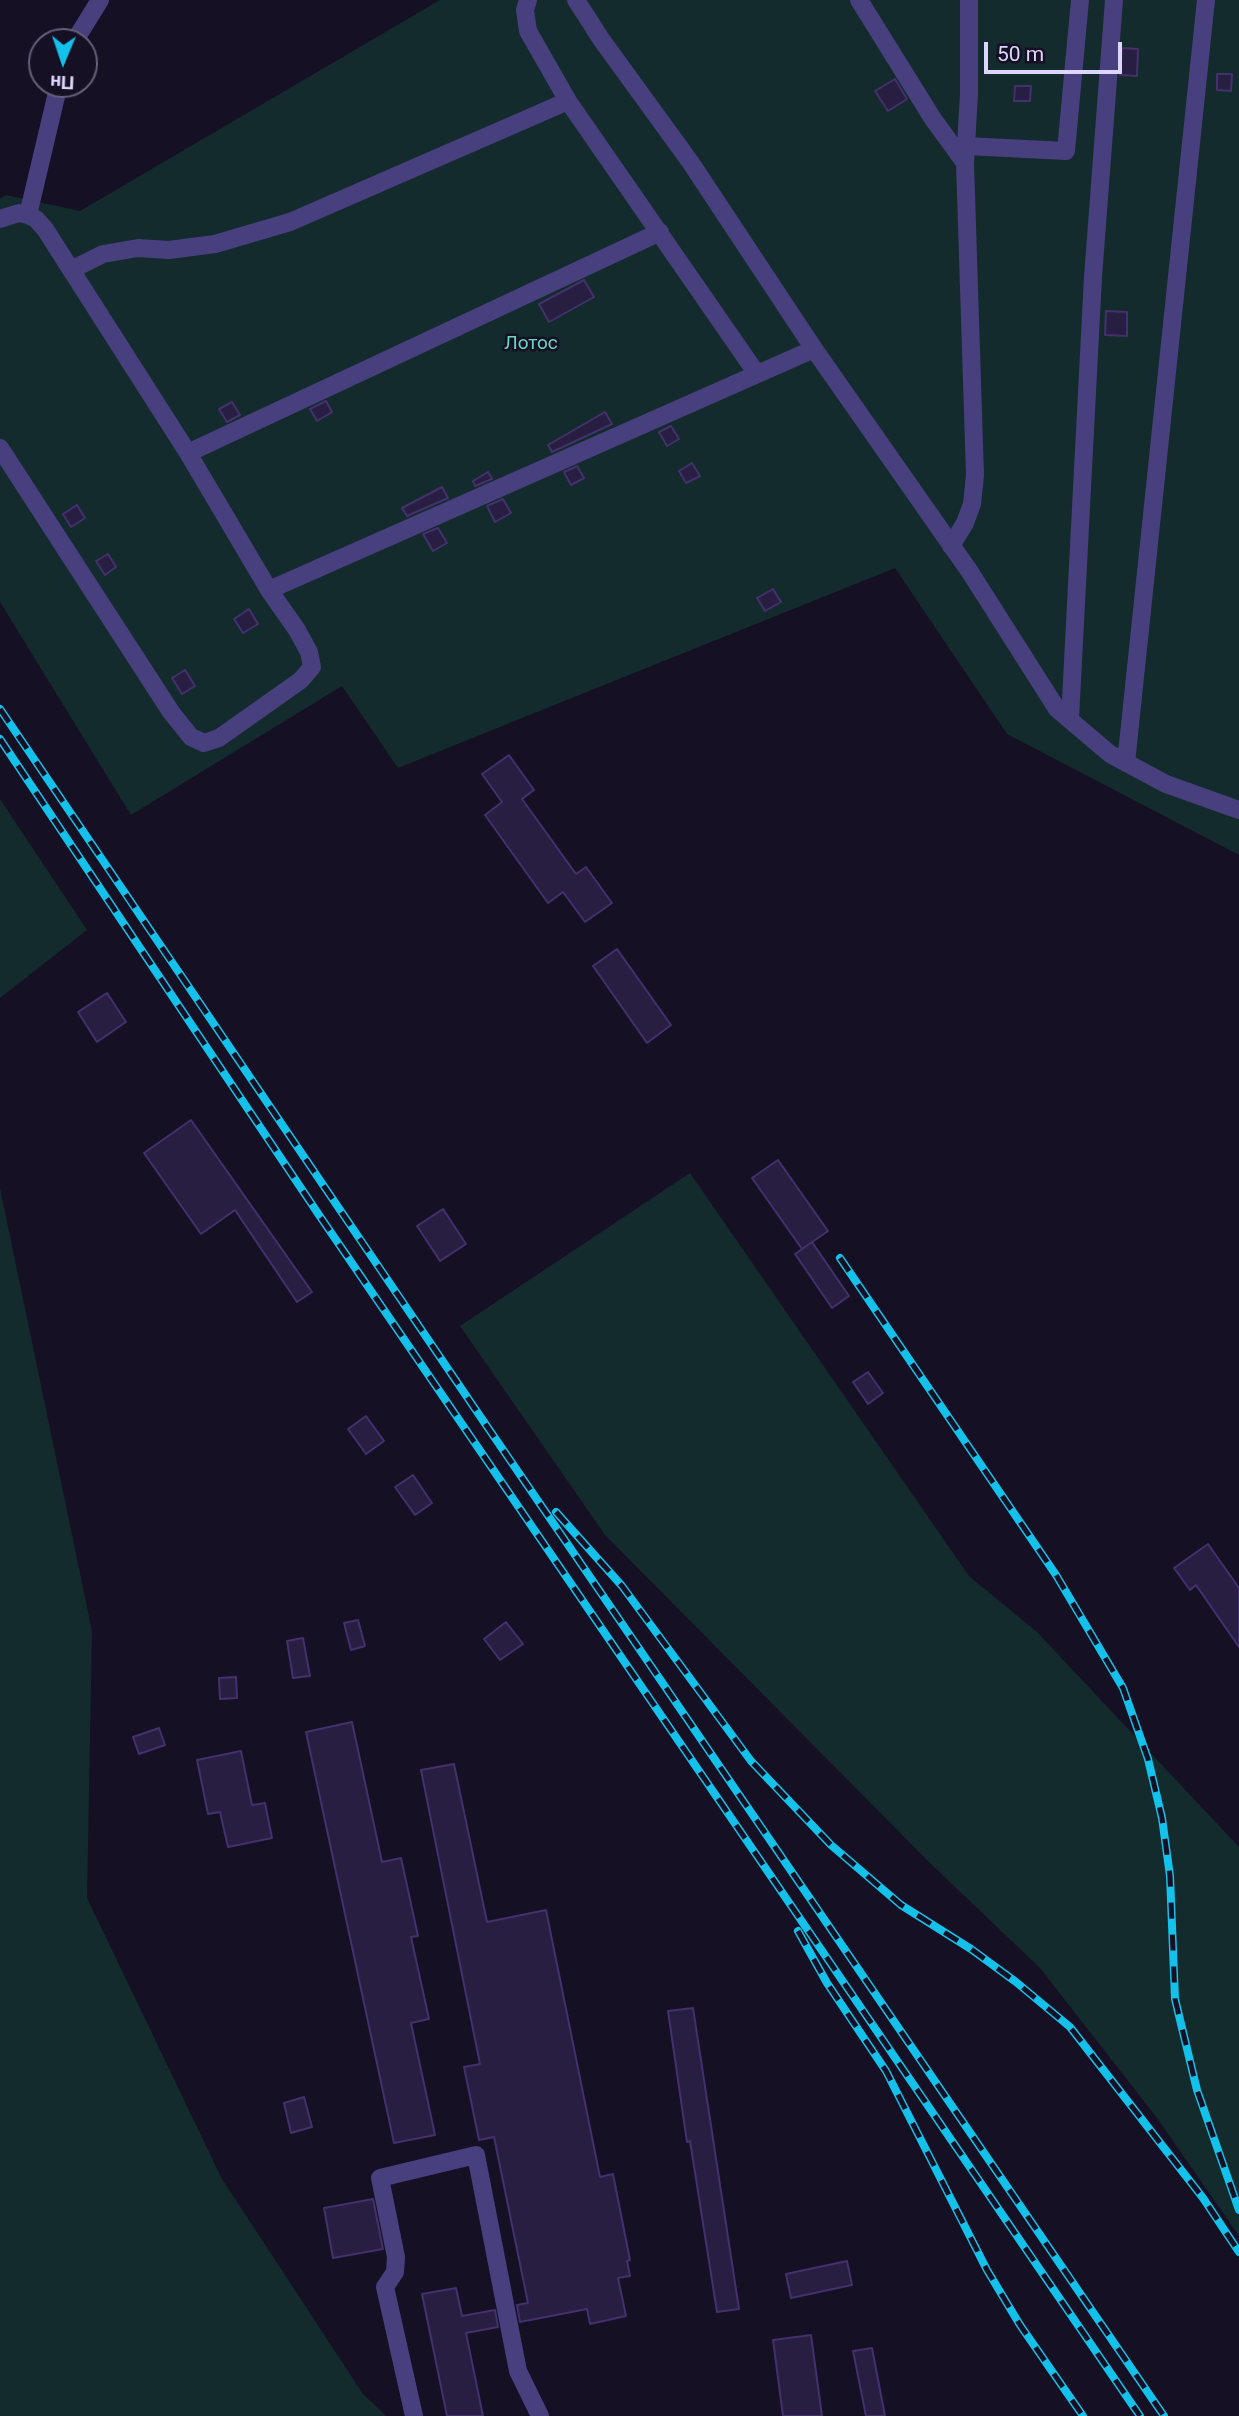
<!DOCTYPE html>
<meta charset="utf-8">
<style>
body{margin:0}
#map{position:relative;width:1239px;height:2416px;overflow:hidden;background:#151023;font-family:Roboto,sans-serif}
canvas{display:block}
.north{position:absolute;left:28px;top:28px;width:70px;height:70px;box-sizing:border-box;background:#151023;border:2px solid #655f7a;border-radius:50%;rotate:182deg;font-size:19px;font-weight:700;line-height:28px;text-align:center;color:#ddd5fc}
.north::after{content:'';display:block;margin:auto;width:24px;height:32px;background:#13c1ea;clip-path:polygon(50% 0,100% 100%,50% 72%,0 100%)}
.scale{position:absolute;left:984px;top:42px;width:138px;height:32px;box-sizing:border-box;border:4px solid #ddd5fc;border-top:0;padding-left:9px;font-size:21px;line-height:24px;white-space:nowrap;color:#ddd5fc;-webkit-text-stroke:5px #151023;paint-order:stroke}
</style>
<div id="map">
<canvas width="1239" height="2416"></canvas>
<div class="north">Пн</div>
<div class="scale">50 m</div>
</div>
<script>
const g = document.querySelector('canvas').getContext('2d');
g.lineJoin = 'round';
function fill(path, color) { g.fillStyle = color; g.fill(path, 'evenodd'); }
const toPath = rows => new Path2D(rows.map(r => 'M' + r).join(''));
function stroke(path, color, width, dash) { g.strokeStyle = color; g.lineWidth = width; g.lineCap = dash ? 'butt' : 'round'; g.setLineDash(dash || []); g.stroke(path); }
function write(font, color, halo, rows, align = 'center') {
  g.font = font + ' Roboto,sans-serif'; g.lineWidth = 5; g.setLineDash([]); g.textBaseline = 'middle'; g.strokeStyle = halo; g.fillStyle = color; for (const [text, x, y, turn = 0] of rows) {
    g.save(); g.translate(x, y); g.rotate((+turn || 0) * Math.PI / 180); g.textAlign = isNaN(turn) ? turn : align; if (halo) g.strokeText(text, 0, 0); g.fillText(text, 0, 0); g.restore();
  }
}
const green = toPath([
 [440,0,1239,0,1239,855,1007,734,895,568,398,768,342,686,131,815,0,602,0,198,6,195,80,211],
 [0,799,87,930,0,998],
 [690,1173,969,1576,1037,1632,1239,1847,1239,2236,1157,2118,1040,1968,931,1864,605,1535,460,1326],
 [0,1188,92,1631,87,1898,222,2179,363,2394,386,2416,0,2416]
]);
const building = toPath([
 [1122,48,1138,49,1137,76,1120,75,1122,48],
 [1217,74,1232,74,1231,91,1217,90,1217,74],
 [895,79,907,99,888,111,875,91,895,79],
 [1015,86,1031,86,1030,101,1014,101,1015,86],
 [584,280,594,297,549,322,539,304,584,280],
 [1106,311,1127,312,1127,336,1105,335,1106,311],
 [326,401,332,412,317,421,310,409,326,401],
 [232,402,240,415,227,422,219,409,232,402],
 [605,412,612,424,552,452,548,445,605,412],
 [671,426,679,439,667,446,659,432,671,426],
 [692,463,700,476,686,483,679,471,692,463],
 [577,466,584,478,571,485,564,472,577,466],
 [488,472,492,479,475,486,473,481,488,472],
 [442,487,448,498,407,516,402,508,442,487],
 [503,499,511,513,495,522,487,506,503,499],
 [77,505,85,518,71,527,63,514,77,505],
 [438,528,447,543,433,551,423,534,438,528],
 [108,554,116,567,105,575,96,561,108,554],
 [773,589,781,602,765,611,757,598,773,589],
 [249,609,258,624,243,633,234,619,249,609],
 [185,670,195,686,182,694,172,678,185,670],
 [509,755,534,790,522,799,576,874,586,867,612,903,585,922,563,892,548,903,485,815,502,802,482,774,509,755],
 [617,949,671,1025,647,1043,593,966,617,949],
 [107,993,126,1022,97,1042,78,1012,107,993],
 [191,1120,312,1292,297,1302,235,1210,201,1234,144,1153,191,1120],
 [778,1160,828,1231,802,1249,752,1178,778,1160],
 [443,1209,466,1244,440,1261,417,1226,443,1209],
 [812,1242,849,1296,832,1308,795,1254,812,1242],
 [868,1372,883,1393,868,1404,853,1382,868,1372],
 [366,1416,384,1441,366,1454,348,1429,366,1416],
 [413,1475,432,1503,415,1515,395,1487,413,1475],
 [1208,1544,1239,1588,1239,1647,1196,1585,1190,1590,1174,1568,1208,1544],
 [358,1620,365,1646,351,1650,344,1623,358,1620],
 [506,1622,523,1644,500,1660,484,1639,506,1622],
 [303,1638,310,1676,293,1678,287,1641,303,1638],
 [236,1677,237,1698,220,1699,219,1678,236,1677],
 [352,1722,382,1862,401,1858,418,1936,411,1937,429,2019,411,2023,435,2135,394,2143,306,1732,352,1722],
 [159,1728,165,1745,139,1754,133,1737,159,1728],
 [241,1751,252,1805,265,1803,272,1838,228,1847,220,1812,208,1814,197,1760,241,1751],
 [454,1764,487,1922,546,1910,600,2177,613,2174,630,2260,627,2261,630,2276,618,2278,626,2316,590,2324,587,2309,520,2322,517,2305,528,2303,494,2137,479,2140,464,2067,480,2064,421,1770,454,1764],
 [693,2008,739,2309,717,2312,690,2141,687,2142,668,2011,693,2008],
 [304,2097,312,2127,291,2133,284,2103,304,2097],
 [373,2199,383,2249,333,2258,324,2208,373,2199],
 [847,2261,852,2285,791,2298,786,2274,847,2261],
 [456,2288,462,2316,495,2310,498,2327,466,2333,483,2416,447,2416,422,2294,456,2288],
 [811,2335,822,2416,783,2416,773,2340,811,2335],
 [872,2348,885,2416,866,2416,853,2351,872,2348]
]);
const minor = toPath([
 [528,0,525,10,528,31,568,101,757,374],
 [576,0,601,39,691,163,814,349,970,572,1057,709,1110,754,1166,784,1239,810],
 [859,0,933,119,965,163],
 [74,42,100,0],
 [966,146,1066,151,1080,0],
 [28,215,59,84],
 [0,219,19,213,28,215,36,219,45,229,188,453,269,590,297,630,309,652,312,667,301,680,219,738,204,743,191,737,171,712,0,448],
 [71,270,103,254,138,248,169,250,215,244,290,222,568,101],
 [188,453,660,232],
 [951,546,965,523,972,504,975,475,965,163,969,94,969,0],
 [269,590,814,349],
 [1070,719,1093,277,1114,0],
 [1126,763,1206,0],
 [414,2416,385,2287,395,2272,396,2257,380,2178,476,2155,518,2371,540,2416]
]);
const rail = toPath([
 [0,709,484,1422,1164,2416],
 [0,739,319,1215,1140,2416],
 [840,1258,1056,1575,1123,1688,1148,1759,1162,1818,1170,1876,1175,1999,1197,2090,1239,2210],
 [556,1512,622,1586,751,1761,831,1845,901,1905,971,1949,1016,1982,1070,2027,1203,2198,1239,2252],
 [798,1931,827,1983,886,2071,987,2270,1020,2325,1083,2416]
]);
const parkNames = [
 ["Лотос",531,344]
];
fill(green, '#132b2c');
fill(building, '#281e42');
stroke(building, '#42316c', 2);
stroke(minor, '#473f7e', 18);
stroke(rail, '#13c1ea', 8);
stroke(rail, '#151023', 5, [16]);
write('19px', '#67d6c4', '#151023', parkNames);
</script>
